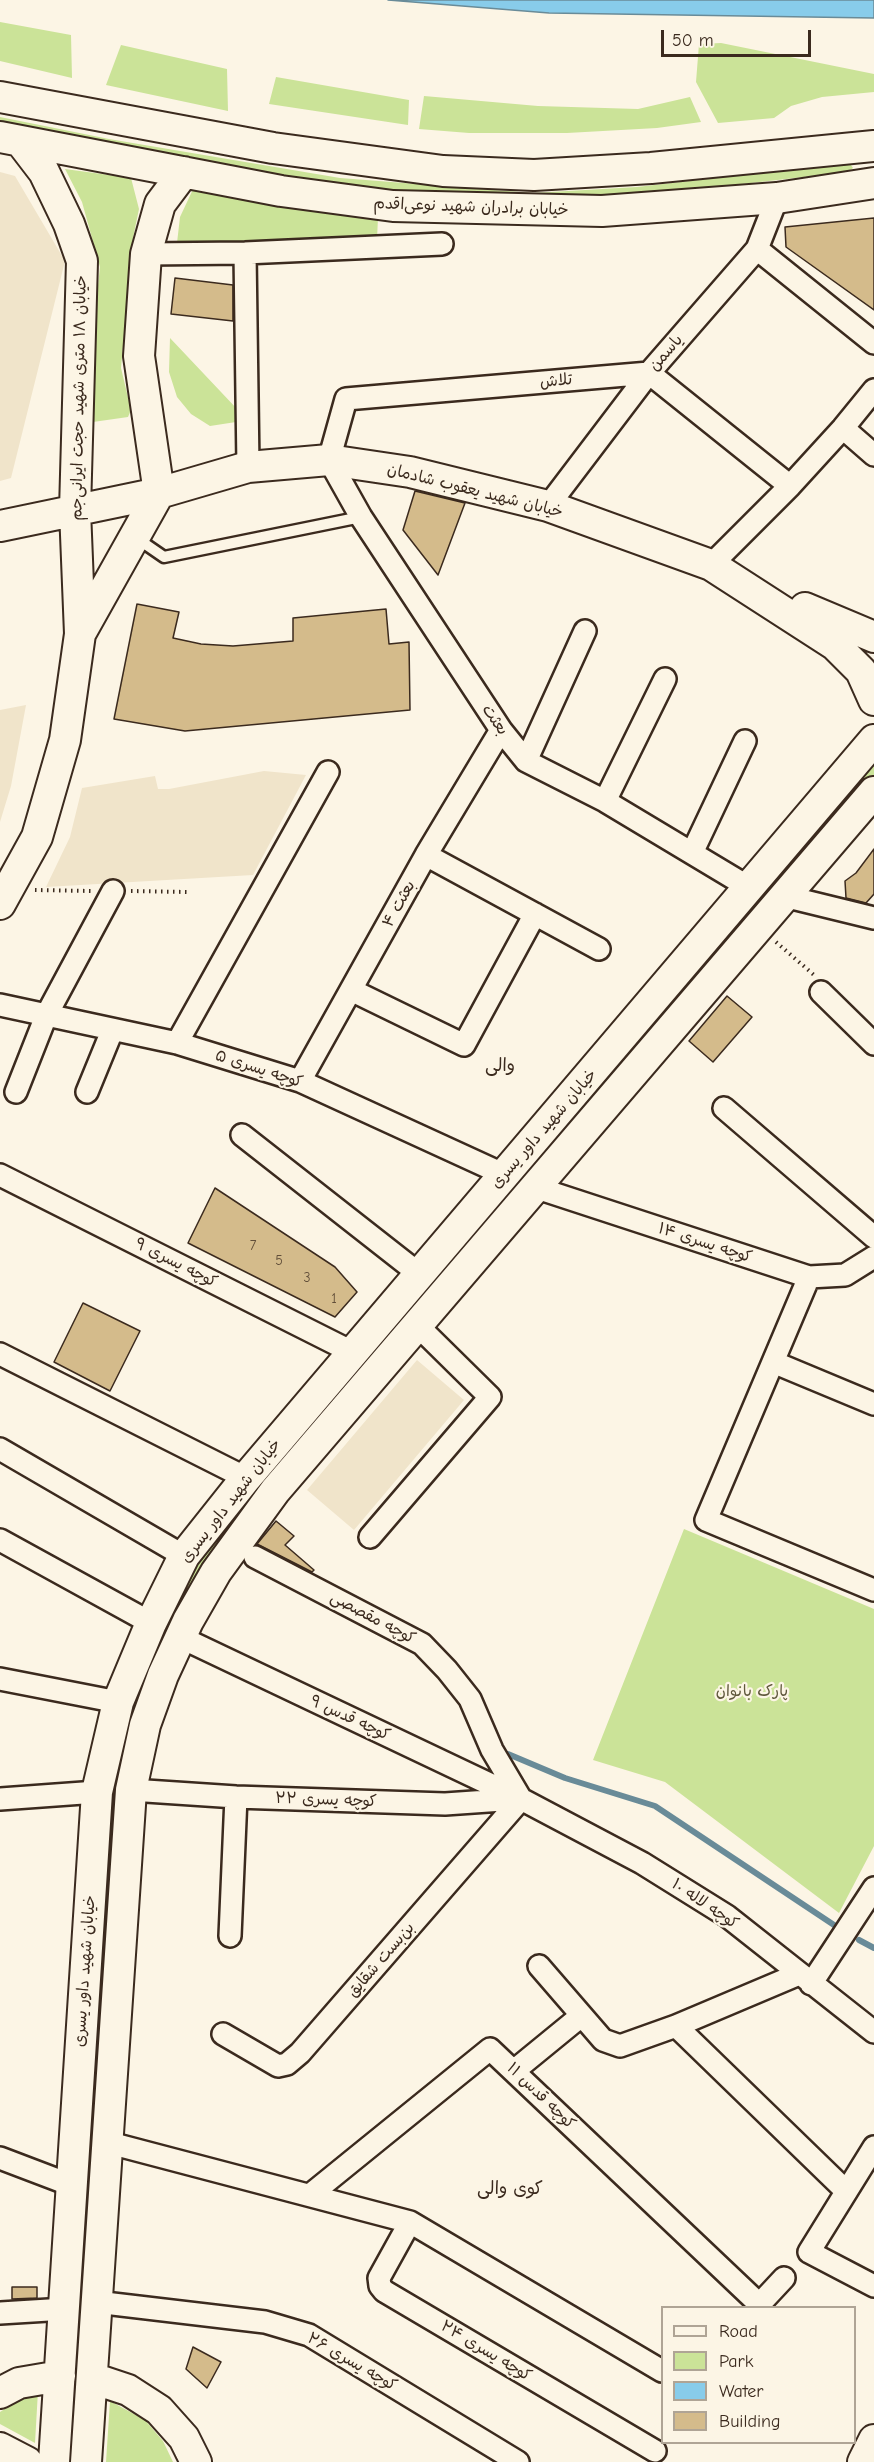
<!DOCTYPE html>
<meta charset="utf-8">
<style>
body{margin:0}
#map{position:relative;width:874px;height:2462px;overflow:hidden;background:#fcf5e5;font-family:"Comic Neue",sans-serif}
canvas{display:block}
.legend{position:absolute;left:661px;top:2306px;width:195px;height:138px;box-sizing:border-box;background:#fcf5e5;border:2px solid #afa495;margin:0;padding:8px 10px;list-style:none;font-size:18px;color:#3b2a1e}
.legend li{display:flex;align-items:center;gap:12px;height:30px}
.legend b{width:30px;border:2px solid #afa495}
.scale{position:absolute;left:661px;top:30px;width:150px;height:27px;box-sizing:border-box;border:3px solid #3b2a1e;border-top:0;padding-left:8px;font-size:18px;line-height:21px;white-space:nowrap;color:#3b2a1e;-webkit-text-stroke:4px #fcf5e5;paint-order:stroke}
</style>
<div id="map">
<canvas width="874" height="2462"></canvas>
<ul class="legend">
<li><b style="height:8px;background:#fcf5e5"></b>Road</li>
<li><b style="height:16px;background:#cbe398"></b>Park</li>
<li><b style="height:16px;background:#88ccea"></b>Water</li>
<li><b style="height:16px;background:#d4bb8b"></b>Building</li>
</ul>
<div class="scale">50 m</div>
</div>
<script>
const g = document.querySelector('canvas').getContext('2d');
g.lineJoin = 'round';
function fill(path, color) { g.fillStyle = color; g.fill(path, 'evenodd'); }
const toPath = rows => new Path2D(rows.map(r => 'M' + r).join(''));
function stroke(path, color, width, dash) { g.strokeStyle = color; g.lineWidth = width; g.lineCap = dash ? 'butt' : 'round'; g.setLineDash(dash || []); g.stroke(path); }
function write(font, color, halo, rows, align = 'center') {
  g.font = font + ' "Comic Neue","Playpen Sans Arabic",sans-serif'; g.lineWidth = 4.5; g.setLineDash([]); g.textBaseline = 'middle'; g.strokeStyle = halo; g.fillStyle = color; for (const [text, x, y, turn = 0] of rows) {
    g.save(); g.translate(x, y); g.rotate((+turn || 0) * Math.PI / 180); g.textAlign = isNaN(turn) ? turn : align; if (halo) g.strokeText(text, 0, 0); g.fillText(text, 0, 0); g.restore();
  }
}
const built = toPath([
 [0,172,15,176,65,261,11,478,0,481],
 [26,705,11,786,0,822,0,710],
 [264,771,306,775,253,875,46,887,70,837,82,788,155,776,158,789,169,789],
 [417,1360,464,1400,354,1530,307,1490]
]);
const green = toPath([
 [0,22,71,35,72,78,0,61],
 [721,43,874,74,874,92,822,97,791,106,774,118,718,123,696,82,699,44],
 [121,45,227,69,228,111,106,85],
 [276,77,409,100,408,125,269,104],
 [424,96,538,106,638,109,690,97,701,122,657,128,567,133,469,133,419,129],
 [0,117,109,139,340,178,533,193,637,187,845,163,851,165,853,168,848,172,698,189,531,201,338,185,105,147,0,125],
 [65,169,131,178,139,209,133,238,121,368,131,410,128,417,79,424,90,358,100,267,82,202],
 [195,185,378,218,377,239,177,243,180,217],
 [170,338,238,410,236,422,210,426,191,414,177,397,169,372],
 [874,765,874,777,535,1170,526,1175,526,1168],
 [498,1203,501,1205,172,1627,167,1624,203,1552],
 [684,1529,874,1609,874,1846,839,1913,665,1782,593,1760],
 [154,1663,72,2456,68,2455,111,1819,119,1766,136,1700,148,1665],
 [38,2391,35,2443,0,2424,0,2412,30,2393],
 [110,2401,145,2420,163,2441,173,2462,106,2462]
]);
const water = toPath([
 [388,0,874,0,874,18,549,13,388,0]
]);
const stream = toPath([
 [508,1754,565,1778,655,1806,837,1927],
 [859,1940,874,1948]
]);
const building = toPath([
 [874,218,874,310,786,247,785,227,874,218],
 [175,278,233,285,233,321,171,314,175,278],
 [415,491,465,503,438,575,403,530,415,491],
 [137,604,179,612,173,638,201,644,233,646,293,641,293,618,386,609,389,644,409,642,410,710,185,731,114,719,137,604],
 [874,849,874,894,866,903,846,898,845,881,856,873,874,849],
 [727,996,752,1017,713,1062,689,1041,727,996],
 [215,1188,335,1267,357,1292,335,1317,188,1243,215,1188],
 [83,1303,140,1331,110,1391,54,1362,83,1303],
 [276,1521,294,1536,285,1545,314,1570,312,1572,257,1544,276,1521],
 [12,2287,37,2287,37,2298,12,2299,12,2287],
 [193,2347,221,2362,207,2388,186,2369,193,2347]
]);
const path = toPath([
 [35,890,91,891],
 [131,891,187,892],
 [776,942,814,975]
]);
const lane = toPath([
 [135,537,164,557,361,517]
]);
const street = toPath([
 [757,249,874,343],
 [245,253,248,467],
 [146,254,245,253,442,244],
 [843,428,874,455],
 [548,506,649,373,757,249,777,198],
 [711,565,790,486,843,428,874,390],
 [526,761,585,631],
 [605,801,665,679],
 [692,853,745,741],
 [426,855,599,949],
 [750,888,605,801,526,761,501,730,361,517,329,460,346,399,649,373,790,486],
 [784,896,874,918],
 [351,990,464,1045,535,914],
 [821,992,874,1044],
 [0,1005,177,1043,300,1081,505,1175],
 [177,1043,328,772],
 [300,1081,426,855,501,730],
 [16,1092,46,1016,113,891],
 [87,1092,112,1031],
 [724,1108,874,1237],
 [242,1135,418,1273],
 [0,1175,352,1352],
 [534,1187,809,1277,845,1275,874,1257],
 [809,1277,706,1520,874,1590],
 [0,1354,246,1478],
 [773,1362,874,1404],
 [0,1449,184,1556],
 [370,1537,490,1397,418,1326],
 [0,1540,151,1623],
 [255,1557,422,1644,447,1670,470,1699,492,1750,521,1799],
 [180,1637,521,1799,642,1863,727,1916,874,2032],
 [0,1679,118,1702],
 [131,1790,236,1797,445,1804,517,1799],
 [0,1799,97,1792],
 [230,1936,236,1797],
 [539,1966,603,2040,620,2046,676,2026,799,1974],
 [811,1984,874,1888],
 [676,2026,845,2190],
 [223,2034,278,2066,287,2064,300,2053,521,1799],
 [515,2070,581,2016],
 [106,2142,410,2222,662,2371],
 [874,2147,809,2252,874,2286],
 [0,2158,71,2185],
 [310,2195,490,2049,759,2304],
 [410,2222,379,2278,380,2286,384,2291,655,2451],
 [96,2302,265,2322,309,2335,518,2462],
 [756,2308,784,2278],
 [0,2313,65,2309]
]);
const secondary = toPath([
 [0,97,273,148,443,171,534,175,651,168,874,146],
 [0,137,281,191,393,206,602,211,777,198,874,183],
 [0,526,159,493,248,467,329,460,410,472,548,506,711,565,835,645,861,671,874,700],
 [805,608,874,637],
 [80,634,159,493,139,356,146,254,160,204,184,172],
 [0,904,37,837,65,740,80,634,75,510,82,261,69,224,44,172,21,142],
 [92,2378,128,2390,159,2410,184,2438,196,2462],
 [0,2393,19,2383,60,2376],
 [0,2448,27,2462],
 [54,2462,97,1792,118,1702,151,1623,184,1556,246,1478,874,740],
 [86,2462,131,1790,145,1725,163,1675,188,1621,216,1572,275,1491,874,792],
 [863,2462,874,2440]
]);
const numberNames = [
 ["7",253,1246],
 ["5",279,1261],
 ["3",307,1278],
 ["1",334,1299]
];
const streetNames = [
 ["خیابان برادران شهید نوعی‌اقدم",471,207,2],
 ["یاسمن",666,353,-49],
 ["تلاش",556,381,-5],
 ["خیابان ۱۸ متری شهید حجت ایرانی‌جم",79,398,-89],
 ["خیابان شهید یعقوب شادمان",475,491,14],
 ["بعثت",495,720,55],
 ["بعثت ۴",399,904,-61],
 ["کوچه یسری ۵",259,1069,18],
 ["خیابان شهید داور یسری",544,1129,-49],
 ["کوچه یسری ۱۴",705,1243,18],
 ["کوچه یسری ۹",176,1263,27],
 ["خیابان شهید داور یسری",231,1501,-52],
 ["کوچه مقصصی",373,1618,28],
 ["کوچه قدس ۹",350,1718,25],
 ["کوچه یسری ۲۲",326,1800,2],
 ["کوچه لاله ۱۰",705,1904,34],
 ["بن‌بست شقایق",381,1960,-49],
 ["خیابان شهید داور یسری",85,1971,-86],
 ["کوچه قدس ۱۱",541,2096,44],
 ["کوچه یسری ۲۴",486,2351,31],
 ["کوچه یسری ۲۶",352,2362,30]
];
const parkNames = [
 ["پارک بانوان",752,1691]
];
const neighbourhoodNames = [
 ["والی",500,1066],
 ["کوی والی",510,2189]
];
fill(built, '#f0e4ca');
fill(green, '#cbe398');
fill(water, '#88ccea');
stroke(water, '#698b98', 1.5);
stroke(stream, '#698b98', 6);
fill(building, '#d4bb8b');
stroke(building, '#3b2a1e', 1.5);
stroke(lane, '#3b2a1e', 15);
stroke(street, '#3b2a1e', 26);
stroke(secondary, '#3b2a1e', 34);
stroke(path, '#3b2a1e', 4, [1.5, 4.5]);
stroke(lane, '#fcf5e5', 10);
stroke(street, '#fcf5e5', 21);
stroke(secondary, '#fcf5e5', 30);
write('14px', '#614e39', null, numberNames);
write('16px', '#3b2a1e', '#fcf5e5', streetNames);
write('16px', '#5f583c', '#fcf5e5', parkNames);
write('18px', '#3b2a1e', '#fcf5e5', neighbourhoodNames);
</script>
